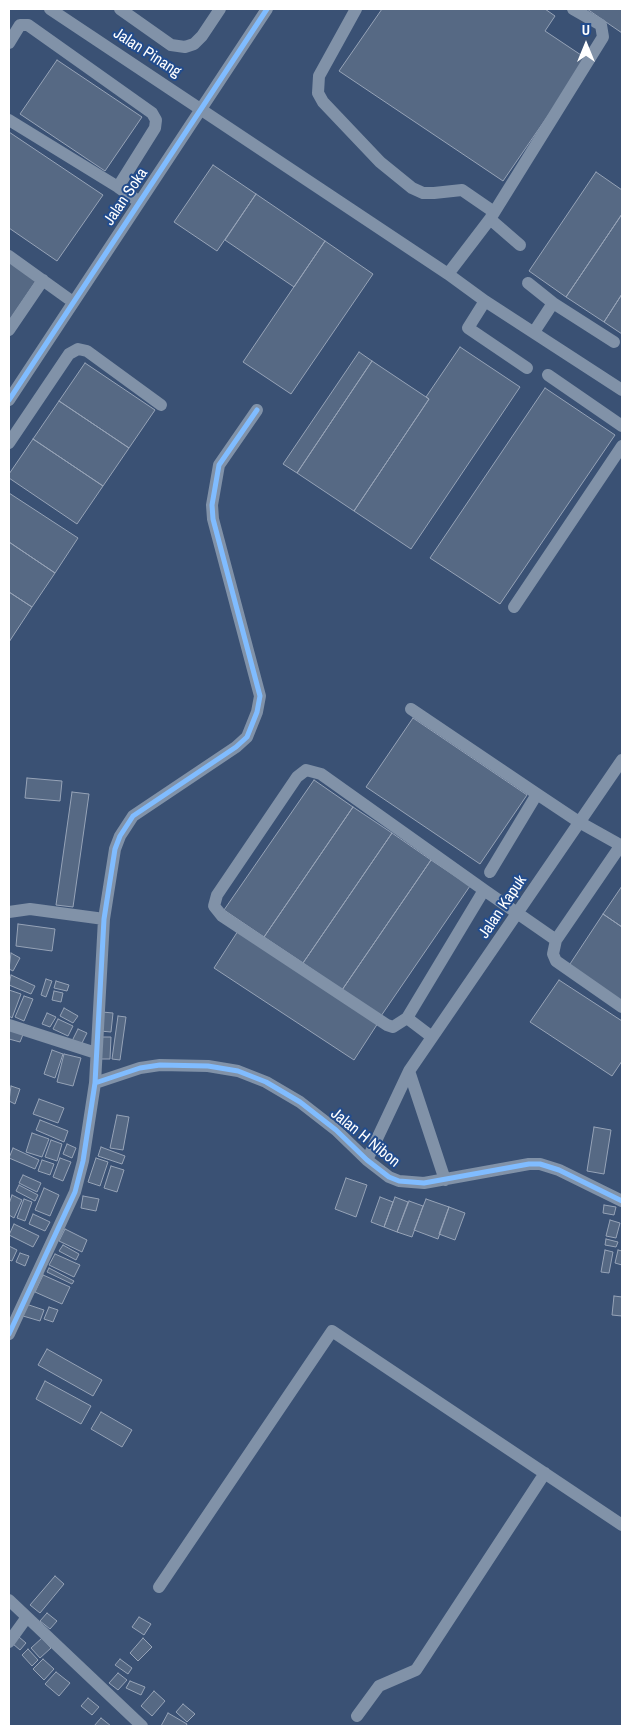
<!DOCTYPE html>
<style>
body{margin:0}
#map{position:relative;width:631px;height:1735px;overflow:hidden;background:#3a5174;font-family:"Archivo Narrow",sans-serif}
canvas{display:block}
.frame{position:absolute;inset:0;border:10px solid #fff;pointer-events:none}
.north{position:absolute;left:561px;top:20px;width:50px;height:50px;-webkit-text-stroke:4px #224c8d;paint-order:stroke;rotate:0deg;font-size:14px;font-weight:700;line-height:20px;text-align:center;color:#fff}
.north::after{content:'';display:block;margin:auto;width:18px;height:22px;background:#fff;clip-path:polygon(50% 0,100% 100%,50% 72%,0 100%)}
</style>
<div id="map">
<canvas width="631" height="1735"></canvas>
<div class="frame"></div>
<div class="north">U</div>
</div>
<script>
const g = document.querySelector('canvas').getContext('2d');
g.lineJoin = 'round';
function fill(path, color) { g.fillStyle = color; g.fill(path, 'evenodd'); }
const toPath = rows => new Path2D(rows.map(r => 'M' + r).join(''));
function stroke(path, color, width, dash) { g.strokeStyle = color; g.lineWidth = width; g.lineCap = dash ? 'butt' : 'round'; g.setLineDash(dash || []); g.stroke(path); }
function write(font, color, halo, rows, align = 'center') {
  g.font = font + ' "Archivo Narrow",sans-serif'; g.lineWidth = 4; g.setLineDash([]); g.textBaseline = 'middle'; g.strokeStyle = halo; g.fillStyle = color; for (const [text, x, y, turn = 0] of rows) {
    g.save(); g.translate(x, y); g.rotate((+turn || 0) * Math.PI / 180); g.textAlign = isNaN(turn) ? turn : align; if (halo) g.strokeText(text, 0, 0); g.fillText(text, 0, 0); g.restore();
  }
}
const building = toPath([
 [382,9,545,9,555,16,545,31,587,59,503,181,339,71,382,9],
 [587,9,622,9,622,33,587,9],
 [57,60,142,117,105,171,20,114,57,60],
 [9,132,103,195,57,261,9,228,9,132],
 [213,165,256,194,217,251,174,222,213,165],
 [596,172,622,190,622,214,566,297,529,271,596,172],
 [256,194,325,241,294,287,225,240,256,194],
 [622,214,622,294,604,322,566,297,622,214],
 [325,241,373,274,291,394,243,362,325,241],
 [9,257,38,278,9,321,9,257],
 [622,294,622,334,604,322,622,294],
 [460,347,520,387,411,549,354,511,429,399,426,397,460,347],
 [359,352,372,361,297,473,283,464,359,352],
 [372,361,429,399,354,511,297,473,372,361],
 [85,363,155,410,129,448,59,401,85,363],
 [545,388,615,435,500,604,430,558,545,388],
 [59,401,129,448,103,486,33,439,59,401],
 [33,439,103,486,77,524,9,478,9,474,33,439],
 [9,493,78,538,55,573,9,542,9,493],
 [9,542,55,573,32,607,9,592,9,542],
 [9,592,32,607,9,642,9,592],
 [413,718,527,795,480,864,366,787,413,718],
 [27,778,62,781,60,801,25,798,27,778],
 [314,780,353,807,264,937,224,910,314,780],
 [72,792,89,794,73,907,56,905,72,792],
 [353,807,392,833,303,963,264,937,353,807],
 [392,833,431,860,342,990,303,963,392,833],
 [431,860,470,886,381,1016,342,990,431,860],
 [622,886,622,927,603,914,622,886],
 [603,914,622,927,622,1003,568,967,603,914],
 [18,924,55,929,52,951,16,946,18,924],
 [238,931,378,1023,354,1060,214,968,238,931],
 [11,953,20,958,13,971,9,969,11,953],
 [11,975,35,986,31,994,9,985,11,975],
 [46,979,52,981,46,997,41,995,46,979],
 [559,980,622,1021,622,1061,612,1076,530,1022,559,980],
 [56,981,69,985,67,991,54,988,56,981],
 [9,990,21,994,12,1018,9,1016,9,990],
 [54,991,63,993,61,1002,52,1000,54,991],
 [24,996,33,999,24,1021,15,1017,24,996],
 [64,1008,78,1016,73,1023,60,1016,64,1008],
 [102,1012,113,1013,111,1032,100,1031,102,1012],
 [47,1013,56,1017,50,1027,42,1024,47,1013],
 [118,1016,126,1017,120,1060,112,1059,118,1016],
 [58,1019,73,1026,68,1036,53,1029,58,1019],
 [9,1027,24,1032,20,1042,9,1039,9,1027],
 [78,1029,87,1033,81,1045,72,1041,78,1029],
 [99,1037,111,1037,110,1059,98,1059,99,1037],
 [52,1050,63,1054,55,1078,44,1074,52,1050],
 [64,1054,81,1058,73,1086,57,1082,64,1054],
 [11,1086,20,1089,15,1104,9,1101,11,1086],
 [39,1099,64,1108,58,1123,33,1114,39,1099],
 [117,1115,129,1117,123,1150,110,1148,117,1115],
 [40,1120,68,1131,64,1142,36,1130,40,1120],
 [594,1127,611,1130,604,1174,587,1171,594,1127],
 [32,1133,49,1139,42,1157,26,1152,32,1133],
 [51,1140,62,1144,57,1161,45,1157,51,1140],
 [67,1144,76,1148,72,1158,63,1154,67,1144],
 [101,1147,125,1156,122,1164,98,1156,101,1147],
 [13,1148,39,1160,35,1169,9,1158,13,1148],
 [60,1158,71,1162,63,1181,53,1177,60,1158],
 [96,1158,108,1162,100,1186,88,1182,96,1158],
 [42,1160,54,1164,50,1175,38,1171,42,1160],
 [111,1166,124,1170,117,1192,104,1188,111,1166],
 [23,1175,41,1183,37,1192,19,1183,23,1175],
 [346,1178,367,1185,356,1217,335,1209,346,1178],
 [19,1185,38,1195,35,1201,16,1191,19,1185],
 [44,1188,59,1195,50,1216,35,1210,44,1188],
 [12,1195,22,1200,14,1218,9,1215,9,1204,12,1195],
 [83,1196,99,1199,96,1211,81,1208,83,1196],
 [380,1197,393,1202,384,1227,371,1222,380,1197],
 [395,1197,408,1202,397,1232,384,1227,395,1197],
 [24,1199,32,1202,25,1221,17,1218,24,1199],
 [426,1199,449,1207,438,1239,414,1230,426,1199],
 [409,1201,423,1206,412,1237,397,1232,409,1201],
 [604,1205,616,1207,614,1215,603,1213,604,1205],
 [449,1207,465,1213,455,1240,439,1234,449,1207],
 [33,1214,50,1222,45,1231,29,1224,33,1214],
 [610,1220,620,1223,616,1238,606,1236,610,1220],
 [14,1224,39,1236,33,1247,9,1235,14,1224],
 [65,1229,87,1240,82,1252,59,1241,65,1229],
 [606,1239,618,1242,616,1247,605,1245,606,1239],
 [63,1245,79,1254,76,1260,59,1251,63,1245],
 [9,1246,17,1250,12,1261,9,1260,9,1246],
 [605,1250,613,1252,609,1273,601,1272,605,1250],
 [618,1250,622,1251,622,1265,615,1263,618,1250],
 [20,1253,29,1256,25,1266,16,1262,20,1253],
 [55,1254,80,1265,74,1277,49,1265,55,1254],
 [49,1268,74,1281,72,1284,47,1272,49,1268],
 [43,1275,70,1287,62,1304,35,1292,43,1275],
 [614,1296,622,1297,622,1316,612,1315,614,1296],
 [26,1304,44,1310,40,1321,23,1316,26,1304],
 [49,1307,58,1310,53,1322,44,1319,49,1307],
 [47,1349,102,1380,93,1396,38,1365,47,1349],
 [45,1381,91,1406,81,1424,36,1399,45,1381],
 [101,1412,132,1430,122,1447,91,1429,101,1412],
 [55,1576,64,1584,40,1613,30,1605,55,1576],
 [47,1613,57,1621,50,1629,40,1621,47,1613],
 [139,1617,151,1624,144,1635,132,1627,139,1617],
 [19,1637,26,1643,20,1650,13,1644,19,1637],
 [42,1638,51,1648,40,1658,31,1648,42,1638],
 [143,1638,152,1647,138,1661,130,1653,143,1638],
 [28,1649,38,1660,32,1666,22,1655,28,1649],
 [43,1659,54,1669,44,1680,33,1669,43,1659],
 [120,1659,132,1668,128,1674,115,1665,120,1659],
 [56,1672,70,1683,59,1696,45,1684,56,1672],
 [118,1673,127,1680,118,1690,109,1683,118,1673],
 [130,1681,145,1687,141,1695,126,1688,130,1681],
 [154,1691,165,1701,152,1716,141,1706,154,1691],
 [88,1698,99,1707,92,1715,81,1706,88,1698],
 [183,1704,195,1714,187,1722,176,1712,183,1704],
 [168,1713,187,1724,186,1726,161,1726,168,1713],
 [101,1718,111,1726,94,1726,101,1718]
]);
const minor = toPath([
 [50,9,448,274,485,301,622,390],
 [120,9,171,45,185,47,194,44,202,36,220,9],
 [356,9,319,76,318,93,323,102,380,162,412,188,423,193,434,193,462,190,494,212],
 [9,43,20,25,28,25,152,113,156,120,155,128,118,187,138,201],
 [9,120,118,187],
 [520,245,490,219,603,37,601,25,573,9],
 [9,256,73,302],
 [448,274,490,219],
 [528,283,553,303,534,332],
 [485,301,468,328,527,368],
 [553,303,614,342],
 [9,330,43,280],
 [548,375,622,426],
 [9,400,267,9],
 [9,443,69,354,78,349,87,351,161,405],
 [514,607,622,446],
 [411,709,537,794],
 [490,872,537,794,579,822,622,846],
 [484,890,556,940,621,845],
 [9,912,30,909,104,919],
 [556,940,553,954,556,961,622,1007],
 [407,1018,393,1027,387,1025,222,916,214,906,217,895,297,777,306,770,321,774,484,890,407,1018,432,1037],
 [9,1025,96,1053],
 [95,1083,104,919,115,849,120,836,133,816,236,747,247,737,257,712,260,696,213,519,212,505,219,465,257,410],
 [367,1160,409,1071],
 [445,1180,409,1071,622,760],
 [9,1334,75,1192,83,1161,95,1083,140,1068,160,1065,208,1066,238,1071,266,1082,300,1102,336,1130,367,1160,389,1177,399,1181,424,1183,529,1164,540,1164,559,1170,622,1201],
 [159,1587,332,1331,622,1525],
 [9,1600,142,1726],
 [9,1642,27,1617],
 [357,1716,379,1686,416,1670,545,1473]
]);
const cycleway = toPath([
 [9,400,267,9],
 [95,1083,104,919,115,849,120,836,133,816,236,747,247,737,257,712,260,696,213,519,212,505,219,465,257,410],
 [9,1334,75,1192,83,1161,95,1083,140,1068,160,1065,208,1066,238,1071,266,1082,300,1102,336,1130,367,1160,389,1177,399,1181,424,1183,529,1164,540,1164,559,1170,622,1201]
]);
const streetNames = [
 ["Jalan Pinang",147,53,33],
 ["Jalan Soka",126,197,-56],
 ["Jalan Kapuk",503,907,-56],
 ["Jalan H Nibon",365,1138,39]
];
fill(building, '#566984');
stroke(building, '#96a3b7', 1);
stroke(minor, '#8192a8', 12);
stroke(cycleway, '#80bcff', 5);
write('16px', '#fff', '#224c8d', streetNames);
</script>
